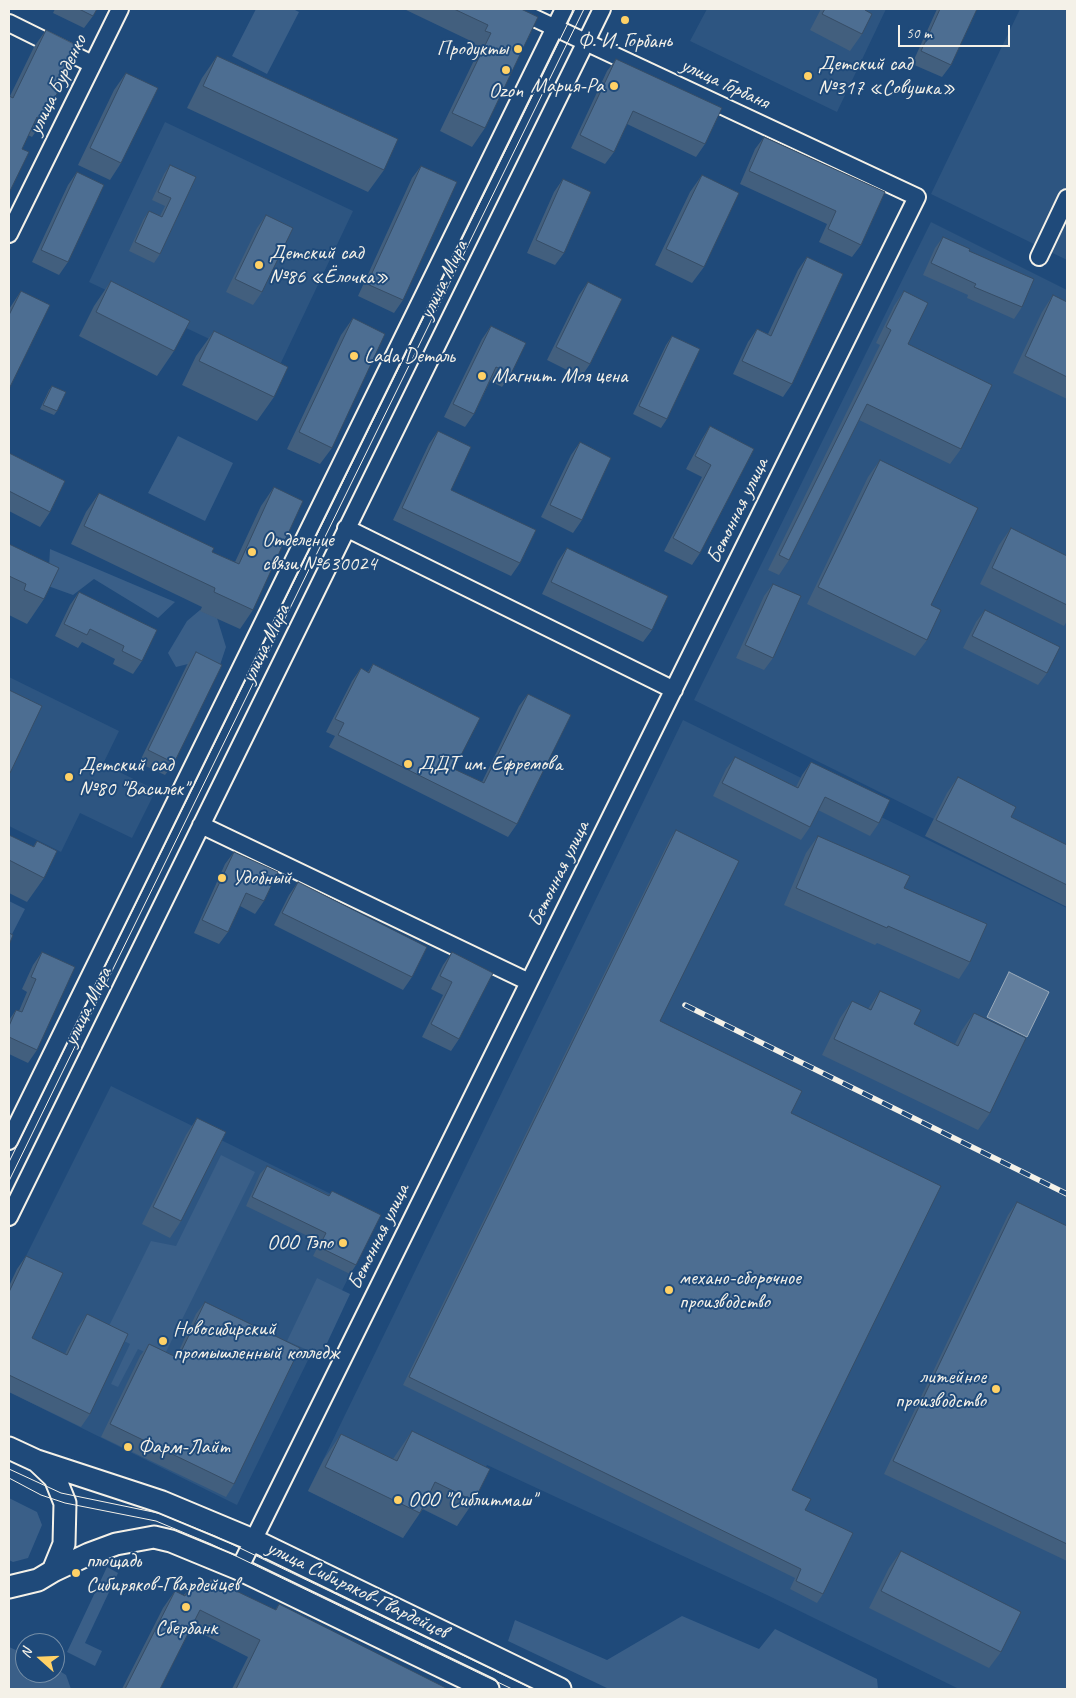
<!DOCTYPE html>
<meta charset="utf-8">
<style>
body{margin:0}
#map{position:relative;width:1076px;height:1698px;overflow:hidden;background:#1f4a7a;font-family:Caveat,sans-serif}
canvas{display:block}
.frame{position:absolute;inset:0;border:10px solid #f4f1e8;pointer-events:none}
.north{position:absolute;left:15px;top:1633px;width:50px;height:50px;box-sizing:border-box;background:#1f4a7a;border:1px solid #748da6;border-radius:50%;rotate:290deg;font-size:14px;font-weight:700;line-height:20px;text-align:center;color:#f4f1e8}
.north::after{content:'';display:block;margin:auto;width:18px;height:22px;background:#ffd166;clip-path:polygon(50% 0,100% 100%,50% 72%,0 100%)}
.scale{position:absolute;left:898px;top:25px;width:112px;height:22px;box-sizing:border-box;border:2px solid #f4f1e8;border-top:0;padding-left:6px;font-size:15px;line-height:18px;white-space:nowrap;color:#f4f1e8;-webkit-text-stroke:4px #1f4a7a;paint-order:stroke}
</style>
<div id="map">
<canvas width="1076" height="1698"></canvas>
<div class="frame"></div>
<div class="north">N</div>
<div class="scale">50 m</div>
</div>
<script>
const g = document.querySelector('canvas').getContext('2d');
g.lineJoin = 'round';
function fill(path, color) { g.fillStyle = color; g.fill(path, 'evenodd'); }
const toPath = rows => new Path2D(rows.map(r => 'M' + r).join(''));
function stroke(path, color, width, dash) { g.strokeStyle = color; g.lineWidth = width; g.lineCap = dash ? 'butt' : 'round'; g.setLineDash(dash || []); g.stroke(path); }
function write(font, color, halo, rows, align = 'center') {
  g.font = font + ' Caveat,sans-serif'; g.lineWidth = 4; g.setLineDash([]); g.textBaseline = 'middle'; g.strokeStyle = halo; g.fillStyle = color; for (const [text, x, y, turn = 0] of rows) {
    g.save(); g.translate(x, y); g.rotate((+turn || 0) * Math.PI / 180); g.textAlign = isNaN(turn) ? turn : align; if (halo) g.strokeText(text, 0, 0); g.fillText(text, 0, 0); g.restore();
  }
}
const built = toPath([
 [707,9,886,9,837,112,690,41],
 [1020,9,1067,9,1067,260,931,194],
 [165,122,353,211,277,371,89,282],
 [931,222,1067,290,1067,885,694,700],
 [9,677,119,731,103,764,156,790,132,838,80,813,61,852,9,826],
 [683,720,1067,908,1067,1689,959,1689,767,1595,487,1465,457,1526,418,1507,403,1538,308,1491],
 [111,1086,378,1217,237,1505,9,1392,9,1290]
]);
const green = toPath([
 [256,9,293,9,299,12,267,74,232,56],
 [178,436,233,463,205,521,148,493],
 [50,549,175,602,158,618,94,579,73,595,48,586],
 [200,610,217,618,226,647,216,677,188,664,176,667,168,653,187,621],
 [9,901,25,909,9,940],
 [221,1155,255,1172,162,1360,138,1349,118,1387,111,1384,130,1344,106,1332,151,1241,176,1246],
 [317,1278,350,1294,321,1356,287,1341],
 [9,1498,37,1512,42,1525,28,1558,13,1562,9,1560],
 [107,1567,118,1573,85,1643,102,1651,95,1666,67,1652],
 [682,1616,759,1649,775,1629,877,1679,878,1689,609,1689,508,1641,515,1620,607,1660],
 [9,1647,25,1654,25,1673,55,1673,55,1668,66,1675,71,1689,9,1689]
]);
const water = toPath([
 [1009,972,1049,992,1027,1037,987,1017,1009,972]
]);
const minor = toPath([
 [9,23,92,64],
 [9,234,120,9],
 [1039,257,1067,198],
 [346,528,674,690],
 [201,825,529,982],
 [9,1141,564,9],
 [9,1217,602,9],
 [239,1569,917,197,515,9]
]);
const major = toPath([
 [9,1448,37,1461,55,1478,65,1503,64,1544,53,1571],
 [37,1461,162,1502,253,1540,560,1689],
 [9,1587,38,1580,53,1571,89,1554,116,1544,154,1537,171,1541,239,1569,488,1689]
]);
const tram = toPath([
 [9,1162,575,9],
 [9,1181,584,9],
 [9,1469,61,1493,158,1513,215,1536,533,1689],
 [9,1478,41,1495,65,1503,156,1521,211,1544,512,1689]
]);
const rail = toPath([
 [685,1005,1067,1194]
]);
const wall = toPath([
 [55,9,97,9,93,16,84,28,53,13],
 [404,9,521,9,485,128,472,147,440,131,478,52,472,49,475,43],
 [821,9,866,9,865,10,862,34,850,51,810,30],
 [937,9,977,9,951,65,942,77,912,64],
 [46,30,44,120,32,137,28,135,22,149,10,96,34,47],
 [217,56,384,170,368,192,187,108,202,78],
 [616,59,705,144,696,157,627,124,614,152,605,164,571,148,607,71],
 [126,73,121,163,110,180,78,165,114,90],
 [764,137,885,192,861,245,852,257,819,242,827,224,740,184,755,149],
 [170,165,196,177,160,254,154,263,129,251,143,220,149,211,160,216,165,206,152,200,164,174],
 [421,166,403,300,394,313,358,296,412,178],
 [77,172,68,262,59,275,32,262,68,185],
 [702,175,704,267,692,283,655,265,690,192],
 [563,179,564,253,555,265,527,253,554,192],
 [266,215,262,292,253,305,226,292,257,228],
 [943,237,969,251,1022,307,1014,319,967,298,968,295,923,275,935,248],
 [807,257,792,384,783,397,733,374,748,342,757,329,768,334,798,270],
 [111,281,174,351,157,376,79,336,94,306],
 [588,282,590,364,581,377,547,360,579,295],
 [21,291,9,389,9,309],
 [904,291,908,344,961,449,950,464,859,420,789,560,779,575,768,570,880,345,876,343,894,306],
 [1053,295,1067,302,1067,399,1013,373,1042,312],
 [353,318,332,448,320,464,287,449,341,335],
 [491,326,511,374,502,387,490,381,474,414,465,427,444,417,482,339],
 [214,331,274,397,257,421,182,385,196,356],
 [672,336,667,419,661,428,633,414,666,345],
 [52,386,57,411,54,415,40,409,49,390],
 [710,426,754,449,700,553,692,565,664,551,702,477,686,469,702,439],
 [438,431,451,490,520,563,511,576,393,520,429,444],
 [580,442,582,520,573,533,541,517,571,455],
 [9,453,50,512,40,527,9,511],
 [880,460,931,605,927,640,915,656,807,604,868,477],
 [274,487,253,610,240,629,200,611,202,607,71,544,86,512,99,493,212,552,235,562,261,506],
 [1011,528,1067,556,1067,621,1064,626,980,584,999,545],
 [9,544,44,599,27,624,9,615],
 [567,548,652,630,643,642,542,594,558,561],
 [773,584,773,658,764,670,736,658,764,596],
 [79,592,142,661,133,674,113,664,115,659,82,642,78,648,55,636,70,605],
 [985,610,1047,673,1038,685,963,648,976,622],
 [196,652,174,763,165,775,139,763,187,665],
 [373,664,454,769,482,782,519,706,528,694,517,824,508,837,329,747,335,736,326,732,352,681,361,668,368,672],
 [735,757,796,787,802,775,811,762,879,823,870,836,818,810,810,827,801,840,713,796,726,769],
 [958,777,1011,817,1067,845,1067,907,925,836,947,793],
 [676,830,660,1021,791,1113,792,1490,805,1510,823,1594,817,1603,790,1589,795,1578,403,1385,670,839],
 [9,835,33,847,37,841,44,878,27,902,9,893],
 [818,836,904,888,970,962,959,979,877,943,875,945,784,905,806,853],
 [234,852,264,901,255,914,240,906,228,932,219,944,194,933,225,864],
 [298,882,412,977,403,990,274,925,289,895],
 [42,952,37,1050,28,1063,9,1054,9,1020,16,1010,19,1011,27,992,22,989,33,965],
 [452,952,459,1039,451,1051,422,1037,443,995,431,989,443,965],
 [880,991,914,1024,955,1044,962,1030,974,1013,990,1113,978,1130,822,1055,840,1018,852,1001,868,1009],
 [197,1118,181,1221,170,1238,142,1224,186,1135],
 [267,1166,329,1195,332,1191,356,1265,350,1274,313,1256,320,1242,246,1206,260,1174],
 [1017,1202,1067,1226,1067,1561,884,1474,1008,1215],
 [26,1256,32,1338,65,1354,78,1327,87,1314,90,1414,81,1427,9,1392,9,1286,17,1269],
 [205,1302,234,1484,226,1497,101,1437,140,1356,149,1344,176,1357,196,1314],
 [412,1431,474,1501,457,1526,423,1509,420,1513,403,1538,308,1491,324,1459,341,1434,393,1459],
 [901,1551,1001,1652,989,1668,869,1608,889,1568],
 [211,1579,275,1610,279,1604,448,1689,232,1689,248,1657,191,1628,160,1689,122,1689,163,1608,175,1591,183,1596,188,1590,204,1589]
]);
const building = toPath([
 [79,9,97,9,93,16,79,9],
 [454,9,521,9,538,17,485,128,452,113,491,33,485,31,488,25,454,9],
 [825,9,866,9,865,10,872,14,862,34,822,14,825,9],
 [940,9,977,9,951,65,921,51,940,9],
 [46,30,80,47,44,120,37,117,22,149,29,152,9,193,9,96,13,98,46,30],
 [217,56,398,139,384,170,203,86,217,56],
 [616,59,722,108,705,144,633,111,614,152,580,135,616,59],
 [126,73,158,88,121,163,90,148,126,73],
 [764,137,885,192,861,245,828,229,836,211,749,171,764,137],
 [170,165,196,177,160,254,135,242,149,211,162,217,171,198,158,192,170,165],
 [421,166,457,182,403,300,367,284,421,166],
 [77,172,104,185,68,262,41,250,77,172],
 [702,175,739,193,704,267,666,249,702,175],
 [563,179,591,192,564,253,536,240,563,179],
 [266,215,293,228,262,292,235,279,266,215],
 [943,237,970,249,969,251,1034,279,1022,307,974,287,976,284,931,263,943,237],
 [807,257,843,274,792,384,742,361,757,329,771,336,807,257],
 [111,281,190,321,174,351,96,312,111,281],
 [588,282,622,299,590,364,556,347,588,282],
 [21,291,50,305,9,389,9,315,21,291],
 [904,291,928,303,908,344,992,385,961,449,867,404,789,560,779,555,891,330,886,327,904,291],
 [1053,295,1067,302,1067,377,1025,356,1053,295],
 [353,318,385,334,332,448,299,432,353,318],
 [491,326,526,343,511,374,496,367,474,414,453,404,491,326],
 [214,331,288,367,274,397,199,361,214,331],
 [672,336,700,349,667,419,639,406,672,336],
 [52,386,66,392,57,411,43,405,52,386],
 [710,426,754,449,700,553,673,538,711,465,695,456,710,426],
 [438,431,471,447,451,490,536,530,520,563,402,508,438,431],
 [580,442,611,458,582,520,550,505,580,442],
 [9,453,65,481,50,512,9,491,9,453],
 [880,460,978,508,931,605,941,610,927,640,818,587,880,460],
 [274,487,303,501,253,610,214,592,215,588,84,526,99,493,214,548,212,552,239,564,274,487],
 [1011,528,1067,556,1067,605,992,568,1011,528],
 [9,544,59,568,44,599,24,590,26,584,9,576,9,544],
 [567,548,668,596,652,630,551,582,567,548],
 [773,584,801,596,773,658,745,645,773,584],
 [79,592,157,630,142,661,122,651,124,646,90,629,87,635,64,624,79,592],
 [985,610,1060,647,1047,673,972,636,985,610],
 [196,652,222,665,174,763,148,750,196,652],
 [373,664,480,718,454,769,484,783,528,694,571,715,517,824,338,735,344,723,335,719,361,668,369,673,373,664],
 [9,690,42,706,10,773,9,773,9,690],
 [735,757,798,788,811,762,890,800,879,823,825,797,810,827,722,783,735,757],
 [958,777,1016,807,1011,817,1067,845,1067,885,936,820,958,777],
 [676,830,739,861,660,1021,802,1091,791,1113,941,1186,792,1490,811,1499,805,1510,853,1533,823,1594,796,1581,801,1569,409,1377,676,830],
 [9,835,34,847,37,841,57,851,44,878,9,860,9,835],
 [818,836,910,876,904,888,987,924,970,962,888,926,887,928,796,888,818,836],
 [234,852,278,872,264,901,246,893,228,932,202,920,234,852],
 [298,882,427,947,412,977,282,913,298,882],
 [9,933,13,935,9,945,9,933],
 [42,952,75,967,37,1050,9,1037,9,1026,16,1010,22,1012,36,979,31,977,42,952],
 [452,952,493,973,459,1039,431,1024,452,982,440,976,452,952],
 [880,991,921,1010,914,1024,958,1046,974,1013,1026,1038,990,1113,834,1039,852,1001,871,1010,880,991],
 [197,1118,226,1132,181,1221,153,1207,197,1118],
 [267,1166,329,1196,332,1191,381,1215,356,1265,319,1247,326,1233,252,1197,267,1166],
 [1017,1202,1067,1226,1067,1544,893,1461,1017,1202],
 [26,1256,63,1273,32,1338,67,1355,87,1314,128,1334,90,1414,9,1375,9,1292,26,1256],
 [205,1302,300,1348,234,1484,110,1424,149,1344,178,1358,205,1302],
 [412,1431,490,1469,474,1501,435,1482,420,1513,325,1467,341,1434,397,1461,412,1431],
 [901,1551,1021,1612,1001,1652,881,1591,901,1551],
 [211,1579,276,1610,279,1604,448,1689,236,1689,260,1640,200,1610,160,1689,125,1689,175,1591,185,1596,188,1590,198,1586,205,1590,211,1579]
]);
const markers = [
 [625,20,5,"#ffd166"],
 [518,49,5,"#ffd166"],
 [506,70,5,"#ffd166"],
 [808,76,5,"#ffd166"],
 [614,86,5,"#ffd166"],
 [259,265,5,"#ffd166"],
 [354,356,5,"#ffd166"],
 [482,376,5,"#ffd166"],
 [252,552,5,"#ffd166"],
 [408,764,5,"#ffd166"],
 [69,777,5,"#ffd166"],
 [222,878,5,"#ffd166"],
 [343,1243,5,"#ffd166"],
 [669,1290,5,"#ffd166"],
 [163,1341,5,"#ffd166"],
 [996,1389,5,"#ffd166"],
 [128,1447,5,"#ffd166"],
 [398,1500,5,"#ffd166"],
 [76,1573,5,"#ffd166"],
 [186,1607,5,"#ffd166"]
];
const poiNames = [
 ["Ф. И. Горбань",625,41,"center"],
 ["Продукты",508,49,"right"],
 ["Детский сад",818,64],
 ["№317 «Совушка»",818,88],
 ["Мария-Ра",604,86,"right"],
 ["Ozon",506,91,"center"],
 ["Детский сад",269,253],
 ["№86 «Ёлочка»",269,277],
 ["Lada Dеталь",364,356],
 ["Магнит. Моя цена",492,376],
 ["Отделение",262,540],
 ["связи №630024",262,564],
 ["ДДТ им. Ефремова",418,764],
 ["Детский сад",79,765],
 ["№80 \"Василек\"",79,789],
 ["Удобный",232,878],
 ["ООО Тэпо",333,1243,"right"],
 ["механо-сборочное",679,1278],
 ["производство",679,1302],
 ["Новосибирский",173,1329],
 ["промышленный колледж",173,1353],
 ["литейное",986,1377,"right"],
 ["производство",986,1401,"right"],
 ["Фарм-Лайт",138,1447],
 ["ООО \"Сиблитмаш\"",408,1500],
 ["площадь",86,1561],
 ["Сибиряков-Гвардейцев",86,1585],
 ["Сбербанк",186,1628,"center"]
];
const streetNames = [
 ["улица Горбаня",725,84,25],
 ["улица Бурденко",58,85,-64],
 ["улица Мира",444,280,-64],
 ["Бетонная улица",738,511,-64],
 ["улица Мира",266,644,-64],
 ["Бетонная улица",559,874,-64],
 ["улица Мира",88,1007,-64],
 ["Бетонная улица",379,1237,-64],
 ["улица Сибиряков-Гвардейцев",357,1590,26]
];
fill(built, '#2d5581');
fill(green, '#3a5f88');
fill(water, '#627e9d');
stroke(water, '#9cacbb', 1);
stroke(minor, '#f4f1e8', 20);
stroke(major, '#f4f1e8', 25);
stroke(minor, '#1f4a7a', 16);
stroke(major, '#1f4a7a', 21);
stroke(tram, '#f4f1e8', 1);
stroke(rail, '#f4f1e8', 5.5);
stroke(rail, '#1f4a7a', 4, [11]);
fill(wall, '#425f7e');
fill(building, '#4d6e92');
stroke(building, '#364d66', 1);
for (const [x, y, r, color] of markers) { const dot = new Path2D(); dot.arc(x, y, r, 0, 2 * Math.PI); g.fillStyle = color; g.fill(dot); stroke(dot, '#1f4a7a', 2); }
write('21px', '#f4f1e8', '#1f4a7a', poiNames, 'left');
write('21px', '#f4f1e8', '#1f4a7a', streetNames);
</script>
